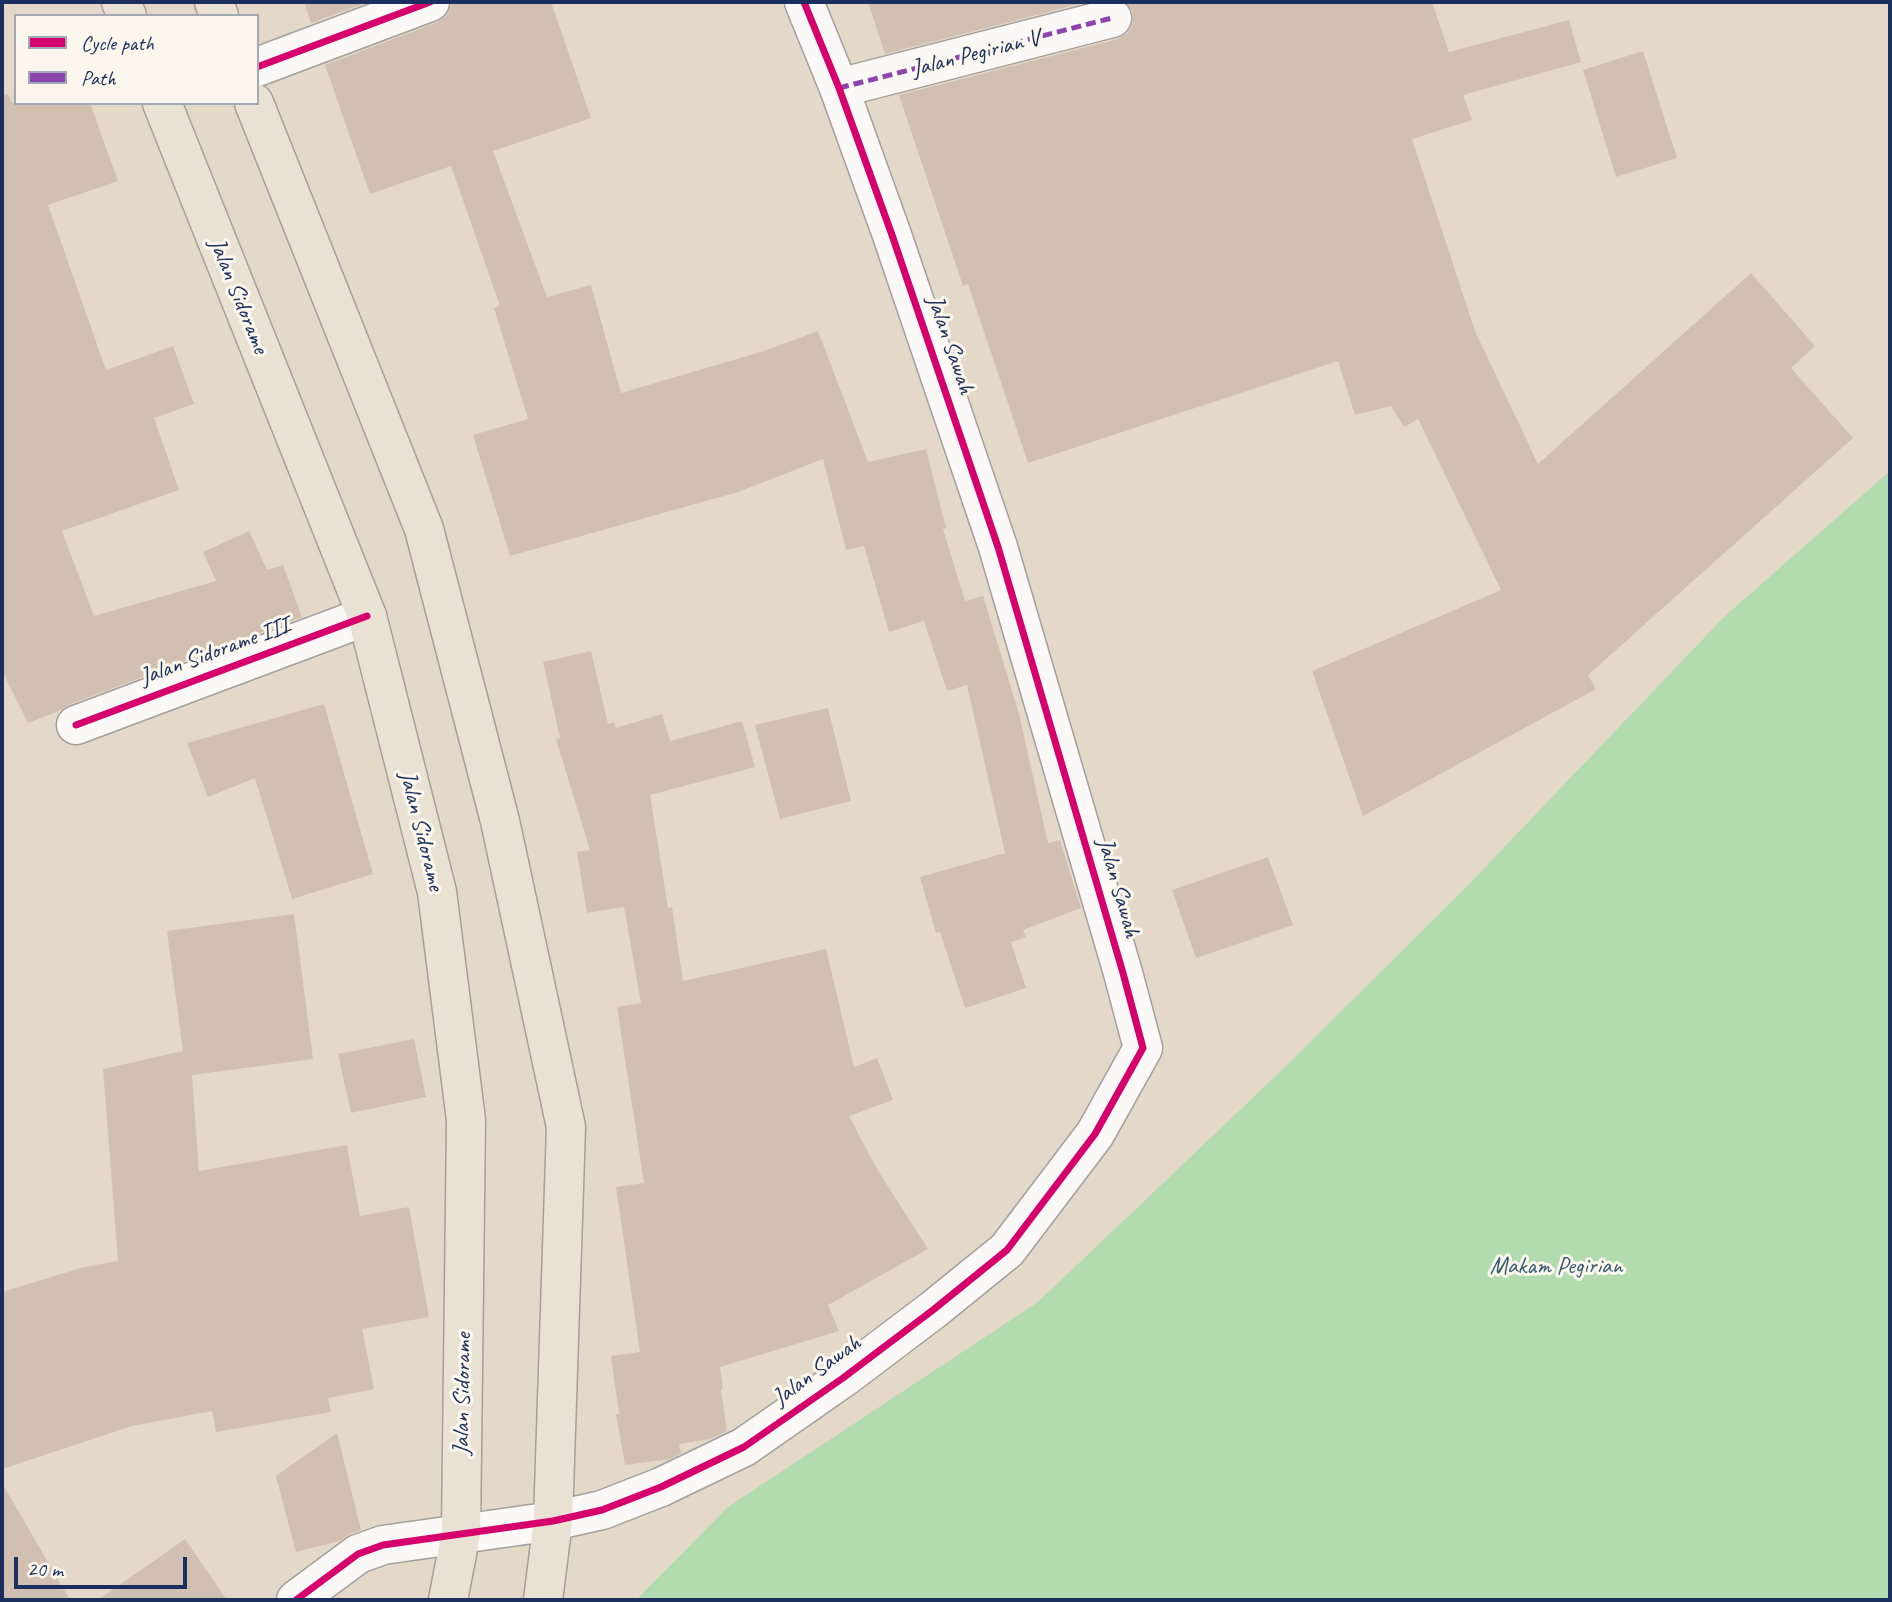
<!DOCTYPE html>
<style>
body{margin:0}
#map{position:relative;width:1892px;height:1602px;overflow:hidden;background:#e4d9c8;font-family:Caveat,sans-serif}
canvas{display:block}
.frame{position:absolute;inset:0;border:4px solid #1b2f5e;pointer-events:none}
.legend{position:absolute;left:14px;top:14px;width:245px;height:91px;box-sizing:border-box;background:#fbf7ec;border:2px solid #a1a7b3;margin:0;padding:9px 12px;list-style:none;font-size:21px;color:#1b2f5e}
.legend li{display:flex;align-items:center;gap:14px;height:35px}
.legend b{width:35px;border:2px solid #a1a7b3}
.scale{position:absolute;left:14px;top:1557px;width:173px;height:32px;box-sizing:border-box;border:4px solid #1b2f5e;border-top:0;padding-left:9px;font-size:21px;line-height:24px;white-space:nowrap;color:#1b2f5e;-webkit-text-stroke:5px #fbf7ec;paint-order:stroke}
</style>
<div id="map">
<canvas width="1892" height="1602"></canvas>
<div class="frame"></div>
<ul class="legend">
<li><b style="height:9px;background:#d6006c"></b>Cycle path</li>
<li><b style="height:9px;background:#8e44ad"></b>Path</li>
</ul>
<div class="scale">20 m</div>
</div>
<script>
const g = document.querySelector('canvas').getContext('2d');
g.lineJoin = 'round';
function fill(path, color) { g.fillStyle = color; g.fill(path, 'evenodd'); }
const toPath = rows => new Path2D(rows.map(r => 'M' + r).join(''));
function stroke(path, color, width, dash) { g.strokeStyle = color; g.lineWidth = width; g.lineCap = dash ? 'butt' : 'round'; g.setLineDash(dash || []); g.stroke(path); }
function write(font, color, halo, rows, align = 'center') {
  g.font = font + ' Caveat,sans-serif'; g.lineWidth = 6; g.setLineDash([]); g.textBaseline = 'middle'; g.strokeStyle = halo; g.fillStyle = color; for (const [text, x, y, turn = 0] of rows) {
    g.save(); g.translate(x, y); g.rotate((+turn || 0) * Math.PI / 180); g.textAlign = isNaN(turn) ? turn : align; if (halo) g.strokeText(text, 0, 0); g.fillText(text, 0, 0); g.restore();
  }
}
const green = toPath([
 [1890,471,1890,1600,636,1600,728,1507,1038,1302,1281,1071,1471,882,1725,616]
]);
const building = toPath([
 [304,2,368,2,311,23],
 [451,2,551,2,591,118,493,151,547,297,591,285,621,393,764,351,818,331,868,462,926,449,946,528,943,529,965,601,983,596,1019,714,1048,843,1060,840,1081,908,1023,930,1026,937,1011,942,1026,988,965,1008,940,932,936,933,920,877,1005,853,967,685,947,691,924,621,889,632,864,546,846,550,823,459,738,492,510,556,473,435,528,419,494,308,500,306,451,166,370,194,325,65,438,22,447,15,451,6],
 [868,2,1087,2,885,54],
 [1126,2,1432,2,1449,52,1569,20,1581,62,1463,95,1472,120,1412,139,1475,331,1538,464,1751,273,1815,346,1791,368,1853,438,1588,675,1596,689,1363,816,1312,671,1501,590,1418,419,1404,427,1391,406,1355,415,1338,361,1028,463,968,284,963,286,899,95,1118,39,1128,33,1133,23,1133,12],
 [1643,51,1677,158,1616,177,1583,70],
 [8,94,12,103,90,103,118,181,48,205,106,370,173,346,194,404,154,418,179,490,62,531,94,616,216,581,203,552,249,531,267,570,283,565,302,617,68,705,59,711,28,723,2,671,2,95],
 [591,651,608,724,614,722,616,728,662,714,670,741,742,721,755,767,650,795,668,908,672,907,683,981,826,949,854,1067,877,1058,893,1100,849,1116,877,1169,928,1249,828,1305,839,1331,720,1367,723,1389,721,1389,727,1431,710,1439,679,1444,681,1453,670,1459,625,1465,616,1414,619,1414,611,1356,640,1352,616,1187,644,1183,617,1007,641,1003,624,907,587,913,577,852,590,850,556,739,560,738,543,662],
 [324,704,373,874,292,899,255,778,208,797,187,743],
 [828,708,851,801,780,819,755,725],
 [1268,857,1293,925,1196,958,1172,890],
 [294,914,313,1059,192,1075,199,1171,347,1145,360,1216,409,1207,429,1317,362,1329,374,1389,328,1398,331,1412,216,1432,212,1411,132,1426,2,1469,2,1292,84,1267,118,1261,103,1069,183,1051,167,931],
 [414,1039,426,1097,351,1113,338,1054],
 [337,1433,361,1530,350,1534,339,1541,296,1552,276,1476],
 [2,1483,70,1600,2,1600],
 [185,1539,227,1600,98,1600]
]);
const minor = toPath([
 [257,67,430,2],
 [839,88,1112,18],
 [76,725,367,616],
 [296,1600,358,1554,383,1545,553,1521,602,1510,661,1487,744,1447,843,1378,933,1310,1007,1250,1095,1134,1143,1048,1123,973,998,547,892,235,839,88,804,2]
]);
const trunk = toPath([
 [121,2,127,16],
 [214,2,219,16],
 [162,103,367,616,437,892,466,1120,461,1533,448,1600],
 [254,103,424,529,500,821,566,1127,553,1521,543,1600]
]);
const quiet = toPath([
 [839,88,1112,18]
]);
const cycleway = toPath([
 [257,67,430,2],
 [76,725,367,616],
 [296,1600,358,1554,383,1545,553,1521,602,1510,661,1487,744,1447,843,1378,933,1310,1007,1250,1095,1134,1143,1048,1123,973,998,547,892,235,839,88,804,2]
]);
const streetNames = [
 ["Jalan Pegirian V",976,54,-14],
 ["Jalan Sidorame",238,296,68],
 ["Jalan Sawah",950,345,71],
 ["Jalan Sidorame III",215,652,-20],
 ["Jalan Sidorame",421,831,76],
 ["Jalan Sawah",1118,888,74],
 ["Jalan Sawah",817,1371,-36],
 ["Jalan Sidorame",463,1394,-89]
];
const parkNames = [
 ["Makam Pegirian",1556,1267]
];
fill(green, '#b2dbb0');
fill(building, '#d1c0b2');
stroke(minor, '#a39f9b', 41);
stroke(trunk, '#a39f9b', 41);
stroke(minor, '#fbf9f7', 38);
stroke(trunk, '#eae1d5', 38);
stroke(quiet, '#8e44ad', 5, [10, 5]);
stroke(cycleway, '#d6006c', 7);
write('24px', '#1b2f5e', '#fbf7ec', streetNames);
write('24px', '#365a6e', '#fbf7ec', parkNames);
</script>
